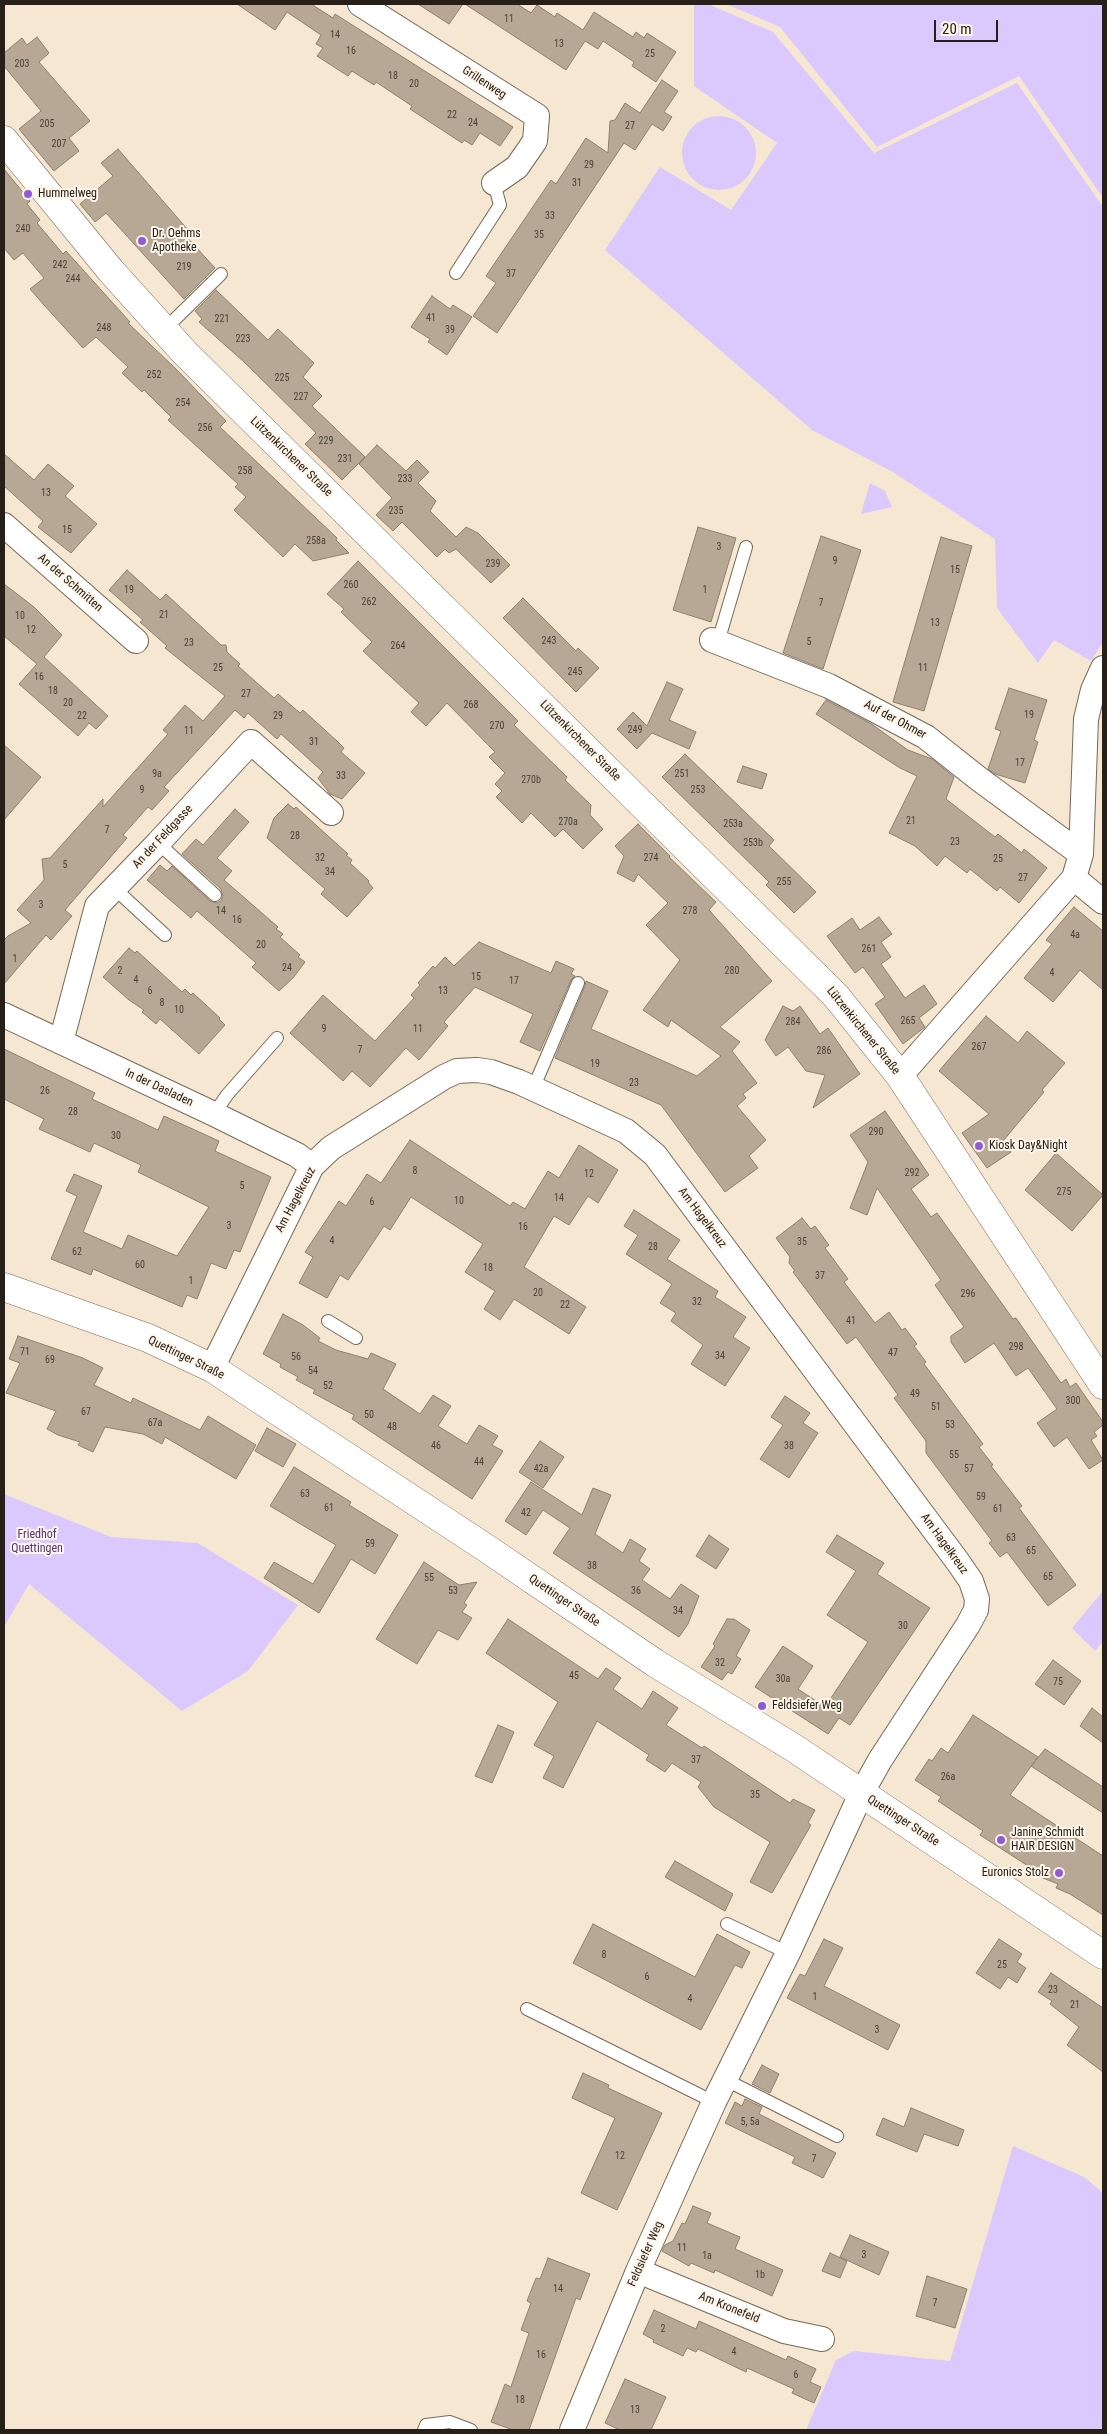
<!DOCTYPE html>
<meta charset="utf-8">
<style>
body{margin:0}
#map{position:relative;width:1107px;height:2434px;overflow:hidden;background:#f6e7d2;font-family:"Roboto Condensed",sans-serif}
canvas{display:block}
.frame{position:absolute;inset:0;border:5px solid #262018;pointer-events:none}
.scale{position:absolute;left:934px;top:20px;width:64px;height:22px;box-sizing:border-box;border:2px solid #262018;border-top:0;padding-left:6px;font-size:15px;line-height:18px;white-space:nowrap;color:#262018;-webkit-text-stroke:4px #fff5e9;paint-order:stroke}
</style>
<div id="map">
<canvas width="1107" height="2434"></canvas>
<div class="frame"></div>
<div class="scale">20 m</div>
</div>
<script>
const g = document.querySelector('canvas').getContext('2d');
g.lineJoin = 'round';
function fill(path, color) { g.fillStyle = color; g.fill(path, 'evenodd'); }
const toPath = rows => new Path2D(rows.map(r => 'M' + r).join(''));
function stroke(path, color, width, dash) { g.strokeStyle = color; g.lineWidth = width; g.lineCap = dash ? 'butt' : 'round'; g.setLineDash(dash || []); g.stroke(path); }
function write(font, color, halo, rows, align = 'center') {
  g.font = font + ' "Roboto Condensed",sans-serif'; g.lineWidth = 4; g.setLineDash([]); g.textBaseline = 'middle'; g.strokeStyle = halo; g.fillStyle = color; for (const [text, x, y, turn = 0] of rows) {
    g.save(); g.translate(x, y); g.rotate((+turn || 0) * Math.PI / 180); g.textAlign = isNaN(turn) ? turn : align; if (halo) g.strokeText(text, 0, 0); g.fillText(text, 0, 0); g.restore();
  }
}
const green = toPath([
 [694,4,708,4,773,32,874,153,1017,83,1103,207,1103,642,1091,661,1054,640,1038,663,997,608,995,539,893,472,812,430,605,250,660,167,731,210,777,143,694,86],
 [726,4,1103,4,1103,198,1019,76,877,147,780,27],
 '682 153a37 37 0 1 1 74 0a37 37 0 1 1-74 0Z',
 [870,483,885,491,892,507,861,514],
 [4,1494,111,1537,198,1543,298,1605,248,1671,182,1711,29,1584,4,1627],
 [1103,1591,1103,1641,1095,1651,1072,1628],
 [1013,2146,1084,2177,1103,2193,1103,2430,806,2430,836,2360,854,2351,950,2361]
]);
const building = toPath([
 [237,4,311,4,333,18,335,14,513,127,500,146,480,133,472,145,464,140,462,143,410,109,412,106,376,82,374,85,352,71,348,76,317,56,323,48,316,44,321,35,287,12,275,30,237,4],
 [418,4,463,4,449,24,418,4],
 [465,4,517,4,531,13,537,5,555,17,557,13,583,30,594,12,633,37,636,32,644,38,647,33,676,52,656,82,632,66,634,62,603,41,598,49,585,41,566,70,465,4],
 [37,37,49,53,39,62,90,121,69,138,79,151,54,171,19,129,41,111,4,66,4,53,22,38,27,45,37,37],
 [662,80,678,91,664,112,672,117,663,131,652,124,635,150,624,143,497,333,473,316,496,283,486,276,551,180,556,184,586,138,608,153,610,121,615,120,625,103,640,113,662,80],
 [118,149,188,230,184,234,215,268,184,299,106,213,95,222,80,204,113,176,101,163,118,149],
 [4,169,30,201,27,204,40,220,37,223,63,254,66,251,130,322,128,323,177,370,226,421,220,427,337,538,336,540,349,553,313,561,295,544,283,557,234,510,246,497,235,487,238,484,168,420,171,417,144,390,142,392,122,373,128,367,96,337,83,348,44,305,30,289,44,278,23,253,14,260,4,248,4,169],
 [216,290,268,340,278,329,314,363,303,377,322,396,312,406,365,457,342,480,305,444,316,433,243,361,199,322,202,319,195,311,216,290],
 [432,296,450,309,453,305,472,317,447,355,428,342,430,339,411,327,432,296],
 [377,445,406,471,417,460,429,472,418,483,436,501,430,511,456,537,466,527,478,533,510,565,491,583,456,549,449,553,445,549,437,557,402,522,393,531,376,515,392,498,359,464,377,445],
 [4,454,34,480,48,464,74,486,65,496,97,524,71,553,38,527,43,521,4,486,4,454],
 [698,527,736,538,711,622,673,610,698,527],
 [821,536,861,550,823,669,783,653,821,536],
 [941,537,972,546,924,711,893,702,941,537],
 [358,561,518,721,514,725,567,777,565,780,591,805,590,815,603,829,583,849,563,829,555,837,531,813,522,823,496,797,502,791,495,784,505,773,489,757,495,752,447,703,426,726,411,712,419,703,363,651,372,642,341,612,344,609,327,594,358,561],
 [127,570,160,600,166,594,221,645,226,645,227,652,240,664,238,666,274,698,278,694,300,713,303,710,337,741,344,748,341,752,365,773,342,799,330,794,318,778,323,772,281,734,277,739,248,713,244,718,235,710,164,787,169,791,152,810,148,807,123,835,127,838,65,910,72,916,51,940,46,935,4,984,4,940,8,936,31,923,17,910,44,880,42,859,50,858,103,799,103,807,168,734,163,730,185,705,203,721,225,696,165,648,167,646,140,622,143,620,109,590,127,570],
 [4,584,34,607,62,635,44,657,108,716,96,729,89,723,78,736,19,684,37,664,4,636,4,584],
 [523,598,576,651,578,648,599,668,576,692,503,618,523,598],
 [667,682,683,689,669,720,696,732,689,749,652,733,637,749,617,729,633,712,647,726,667,682],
 [1009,688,1047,700,1034,740,1038,742,1025,783,995,774,988,769,1001,731,995,729,1009,688],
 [826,700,870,723,908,750,932,759,954,777,946,799,995,837,998,834,1022,853,1024,849,1047,868,1019,903,1000,887,997,891,970,869,967,873,945,856,937,866,915,846,889,833,917,776,900,768,816,714,826,700],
 [4,745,41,777,4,820,4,745],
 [685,754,774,840,769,846,816,892,794,913,766,885,769,882,662,777,685,754],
 [743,766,767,774,762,789,737,782,743,766],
 [288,804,294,809,296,807,348,854,346,855,352,860,350,863,369,881,368,882,373,888,347,917,321,894,325,889,267,838,274,818,288,804],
 [235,809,249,822,217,858,232,871,224,880,278,927,276,929,283,934,280,937,300,955,298,957,305,962,293,978,279,991,252,967,256,963,197,911,191,918,147,880,160,865,167,871,172,866,210,901,217,903,221,901,223,896,221,889,182,854,196,839,203,845,235,809],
 [638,824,670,856,669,857,716,902,709,910,772,981,720,1027,740,1042,732,1051,757,1083,743,1094,746,1098,737,1106,766,1140,749,1156,758,1168,725,1192,661,1105,555,1058,585,986,586,981,608,991,591,1029,697,1076,721,1056,671,1020,668,1027,643,1010,680,960,646,925,668,903,638,874,634,882,617,873,624,856,615,846,638,824],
 [1074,907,1103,931,1103,990,1080,970,1053,1002,1024,978,1052,944,1046,940,1074,907],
 [879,917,892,934,881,942,891,957,881,964,905,998,924,985,937,1004,919,1018,925,1027,903,1044,875,1004,885,997,863,967,855,973,827,936,852,918,860,930,879,917],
 [479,942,551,973,556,961,574,969,571,974,575,976,571,980,540,1051,520,1042,533,1014,475,987,444,1022,448,1026,419,1060,406,1048,370,1087,352,1071,343,1081,290,1033,323,995,375,1041,414,998,411,995,420,985,418,983,433,966,435,968,445,957,454,966,479,942],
 [129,948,135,953,137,951,182,992,185,989,191,995,193,993,220,1018,219,1019,225,1025,199,1054,160,1019,156,1024,142,1012,144,1010,129,1000,103,977,129,948],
 [783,1006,793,1011,800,1006,820,1034,828,1028,860,1074,813,1108,825,1075,806,1071,788,1047,776,1056,765,1040,783,1006],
 [986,1016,1018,1043,1027,1031,1065,1063,1042,1090,1044,1092,1003,1141,1011,1152,987,1168,962,1133,989,1114,939,1071,986,1016],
 [4,1049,95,1093,92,1099,158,1130,164,1116,219,1141,215,1151,271,1177,240,1252,234,1250,226,1269,211,1263,197,1299,187,1295,182,1307,93,1269,91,1275,51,1259,77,1196,66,1191,74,1174,102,1186,83,1232,122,1249,128,1235,177,1256,209,1207,138,1172,141,1165,94,1143,90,1152,39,1129,44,1119,4,1099,4,1049],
 [885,1111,929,1175,911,1189,931,1217,937,1213,1013,1319,1016,1318,1061,1383,1066,1379,1070,1387,1076,1383,1103,1422,1103,1425,1094,1432,1097,1436,1091,1440,1103,1460,1089,1469,1067,1437,1054,1447,1037,1423,1057,1409,1028,1368,1016,1376,994,1343,965,1363,951,1342,951,1336,964,1327,935,1285,941,1280,877,1188,867,1215,850,1208,868,1162,850,1135,885,1111],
 [410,1140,510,1206,513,1202,525,1209,548,1171,559,1178,579,1145,618,1170,598,1203,588,1196,569,1225,554,1216,524,1267,586,1307,569,1334,514,1299,500,1320,484,1309,495,1291,465,1272,483,1244,411,1197,390,1230,384,1226,348,1280,340,1275,327,1298,299,1283,313,1257,305,1252,339,1201,346,1206,367,1174,381,1183,410,1140],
 [1056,1153,1103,1195,1072,1231,1025,1190,1056,1153],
 [634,1210,680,1240,667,1259,718,1291,715,1297,746,1317,733,1337,750,1348,725,1386,691,1364,703,1345,671,1321,676,1313,660,1303,672,1284,626,1254,638,1235,624,1226,634,1210],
 [802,1218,811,1229,815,1226,829,1245,825,1248,848,1279,844,1282,875,1323,889,1312,902,1330,905,1328,917,1344,914,1346,926,1362,924,1364,983,1444,979,1447,993,1465,991,1466,1022,1506,1019,1508,1076,1585,1048,1606,1007,1552,1000,1557,989,1543,992,1541,926,1453,926,1441,894,1398,898,1395,856,1337,847,1344,793,1272,795,1271,789,1263,790,1257,776,1238,802,1218],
 [283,1314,303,1325,320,1338,318,1341,336,1350,368,1359,371,1353,396,1364,383,1389,420,1414,433,1395,451,1406,438,1426,467,1444,479,1425,498,1436,492,1445,503,1451,472,1499,352,1419,354,1415,313,1393,315,1390,296,1380,298,1377,280,1367,281,1364,263,1354,283,1314],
 [18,1336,83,1358,103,1368,94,1385,131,1403,133,1398,200,1430,208,1416,256,1445,236,1479,165,1437,162,1444,143,1434,105,1427,93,1452,78,1445,80,1442,58,1435,47,1429,56,1411,6,1393,20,1363,9,1359,18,1336],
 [785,1396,810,1413,803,1423,818,1433,789,1478,760,1459,783,1425,771,1417,785,1396],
 [267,1428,296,1444,283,1467,255,1451,267,1428],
 [540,1441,564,1457,543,1488,519,1472,540,1441],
 [294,1467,351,1502,349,1505,398,1535,375,1574,351,1559,319,1613,264,1578,274,1562,313,1584,336,1545,270,1506,294,1467],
 [531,1482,582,1515,593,1488,611,1495,595,1534,623,1553,630,1539,646,1549,639,1561,650,1569,642,1580,670,1599,681,1584,699,1596,688,1624,679,1637,553,1553,570,1528,543,1510,526,1535,505,1521,531,1482],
 [709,1535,729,1549,716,1569,696,1556,709,1535],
 [837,1535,884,1563,877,1574,930,1608,850,1725,839,1718,828,1734,755,1687,783,1646,813,1666,798,1689,825,1707,868,1642,827,1615,856,1571,826,1552,837,1535],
 [424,1562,459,1585,477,1582,464,1603,467,1605,462,1612,472,1618,458,1640,438,1630,417,1664,376,1639,424,1562],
 [508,1619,598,1679,606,1668,621,1678,613,1689,642,1709,653,1691,678,1708,666,1725,702,1748,704,1746,790,1803,793,1799,815,1810,808,1823,811,1825,772,1893,750,1882,770,1842,714,1807,698,1787,701,1782,672,1763,665,1772,646,1760,649,1755,597,1721,563,1788,543,1778,554,1756,534,1745,558,1702,486,1653,508,1619],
 [727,1619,734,1619,750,1630,736,1656,741,1659,732,1674,728,1672,722,1680,701,1667,715,1646,713,1644,727,1619],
 [1053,1660,1081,1681,1064,1705,1035,1684,1053,1660],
 [1092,1708,1103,1717,1103,1743,1080,1726,1092,1708],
 [973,1715,1038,1757,1010,1795,1103,1856,1103,1915,1070,1894,1056,1888,1058,1884,1038,1876,1039,1873,980,1835,983,1831,938,1801,941,1797,915,1780,929,1759,932,1761,941,1748,948,1753,973,1715],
 [498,1725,514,1732,492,1783,475,1776,498,1725],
 [1045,1749,1103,1787,1103,1813,1031,1766,1045,1749],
 [675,1861,733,1894,725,1911,665,1877,675,1861],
 [593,1924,695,1977,717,1934,750,1952,742,1968,735,1965,701,2030,573,1963,593,1924],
 [824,1939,843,1948,824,1986,900,2025,888,2050,787,1998,800,1974,805,1976,824,1939],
 [999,1939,1022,1954,1017,1962,1026,1968,1017,1983,1008,1977,1000,1989,976,1973,999,1939],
 [1051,1973,1103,2008,1103,2072,1067,2045,1079,2027,1050,2004,1052,2001,1038,1992,1051,1973],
 [762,2065,779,2074,770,2093,752,2084,762,2065],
 [583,2073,609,2085,608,2088,662,2113,617,2210,581,2193,615,2118,572,2098,583,2073],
 [745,2099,762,2107,759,2114,836,2153,823,2178,792,2163,795,2157,725,2123,735,2102,742,2106,745,2099],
 [911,2108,964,2130,958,2146,924,2134,917,2152,876,2135,883,2118,904,2127,911,2108],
 [693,2206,711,2213,707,2223,740,2237,735,2249,783,2270,772,2296,715,2270,714,2273,691,2263,689,2266,662,2251,665,2245,673,2241,682,2223,685,2224,693,2206],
 [850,2235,889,2252,879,2275,840,2257,850,2235],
 [830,2253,847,2261,840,2278,822,2271,830,2253],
 [548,2258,590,2274,580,2300,576,2298,529,2430,513,2430,491,2422,505,2384,511,2387,529,2333,521,2330,531,2303,527,2301,536,2278,540,2279,548,2258],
 [927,2276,967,2289,955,2328,916,2316,927,2276],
 [654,2310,696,2329,699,2321,786,2360,788,2356,816,2369,810,2382,821,2387,814,2403,792,2393,794,2389,747,2368,746,2372,698,2349,696,2352,687,2348,683,2356,653,2342,654,2340,643,2334,654,2310],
 [625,2379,666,2397,651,2430,620,2430,605,2423,625,2379]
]);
const service = toPath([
 [456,273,500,205,494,183],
 [164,330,221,274],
 [718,642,746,547],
 [158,843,215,895],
 [114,888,165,935],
 [533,1089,578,983],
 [214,1114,227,1095,277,1038],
 [328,1321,356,1338],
 [727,1924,788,1953],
 [527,2009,714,2102],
 [726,2080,837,2136],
 [424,2430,426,2425,450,2422,471,2430]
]);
const minor = toPath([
 [360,4,537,116,535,141,517,167,494,183],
 [4,525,136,641],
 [712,640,829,686,926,737,979,779,1081,854],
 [1074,878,1103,902],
 [4,1015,214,1114,297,1155,312,1166],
 [61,1042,97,906,158,843,251,742,331,813],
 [900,1076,1074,878,1081,854,1086,719,1093,690,1103,668],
 [212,1368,312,1166,331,1148,444,1077,457,1071,477,1070,491,1072,519,1082,626,1131,655,1155,958,1562,971,1581,977,1599,976,1610,968,1625,880,1760,861,1794,788,1953,714,2102,638,2271,572,2430],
 [638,2271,784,2331,822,2339]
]);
const tertiary = toPath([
 [4,1287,148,1338,212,1368,486,1548,655,1663,794,1748,1103,1955]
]);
const secondary = toPath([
 [4,140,111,271,185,353,836,996,900,1076,1103,1385]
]);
const markers = [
 [28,194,5,"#905cd5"],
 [142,241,5,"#905cd5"],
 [979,1146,5,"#905cd5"],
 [762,1706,5,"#905cd5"],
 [1001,1840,5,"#905cd5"],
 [1059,1873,5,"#905cd5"]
];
const numberNames = [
 ["11",509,19],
 ["14",335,35],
 ["13",559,44],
 ["16",351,51],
 ["25",650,54],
 ["203",22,64],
 ["18",393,76],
 ["20",414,84],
 ["22",452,115],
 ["24",473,123],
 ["205",47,124],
 ["27",630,126],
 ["207",59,144],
 ["29",589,165],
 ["31",577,183],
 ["33",550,216],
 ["240",23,229],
 ["35",539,235],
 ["242",60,265],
 ["219",184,267],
 ["37",511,274],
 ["244",73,279],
 ["41",431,318],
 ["221",222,319],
 ["248",104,328],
 ["39",450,330],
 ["223",243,339],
 ["252",154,375],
 ["225",282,378],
 ["227",301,397],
 ["254",183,403],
 ["256",205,428],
 ["229",326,441],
 ["231",345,459],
 ["258",245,471],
 ["233",405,479],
 ["13",46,493],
 ["235",396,511],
 ["15",67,530],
 ["258a",316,541],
 ["3",719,547],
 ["9",835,561],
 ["239",493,564],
 ["15",955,570],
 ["260",351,585],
 ["19",129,590],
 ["1",705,590],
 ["262",369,602],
 ["7",821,603],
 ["21",164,615],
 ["10",20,616],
 ["13",935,623],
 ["12",31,630],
 ["243",549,641],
 ["5",809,642],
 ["23",189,643],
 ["264",398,646],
 ["25",218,668],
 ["11",923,668],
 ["245",575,672],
 ["16",39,677],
 ["18",53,691],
 ["27",246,694],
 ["20",68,703],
 ["268",471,705],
 ["19",1029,715],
 ["22",82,716],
 ["29",278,716],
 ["270",497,726],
 ["249",635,730],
 ["11",189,731],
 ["31",314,742],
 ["17",1020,763],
 ["9a",157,774],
 ["251",682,774],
 ["33",341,776],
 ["270b",531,780],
 ["9",142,790],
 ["253",698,790],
 ["21",911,821],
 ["270a",568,822],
 ["253a",733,824],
 ["7",107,830],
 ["28",295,836],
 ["23",955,842],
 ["253b",753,843],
 ["32",320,858],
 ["274",651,858],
 ["25",998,859],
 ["5",65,865],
 ["34",330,872],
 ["27",1023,878],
 ["255",784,882],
 ["3",41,905],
 ["14",221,911],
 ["278",690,911],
 ["16",237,920],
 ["4a",1075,935],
 ["20",261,945],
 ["261",869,949],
 ["1",15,959],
 ["24",287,968],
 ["2",120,971],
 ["280",732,971],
 ["4",1052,973],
 ["15",476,977],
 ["4",136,980],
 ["17",514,981],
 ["6",150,991],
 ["13",443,991],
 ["8",162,1003],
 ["10",179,1010],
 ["265",908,1021],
 ["284",793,1022],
 ["9",324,1029],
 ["11",418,1029],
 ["267",979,1047],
 ["7",360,1050],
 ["286",824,1051],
 ["19",595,1064],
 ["23",634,1083],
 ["26",45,1091],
 ["28",73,1112],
 ["290",876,1132],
 ["30",116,1136],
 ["8",415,1171],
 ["292",912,1173],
 ["12",589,1174],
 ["5",242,1186],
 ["275",1064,1192],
 ["14",559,1198],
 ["10",459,1201],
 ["6",372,1202],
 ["3",229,1226],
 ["16",523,1227],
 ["4",332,1241],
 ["35",802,1242],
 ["28",653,1247],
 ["62",77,1252],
 ["60",140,1265],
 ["18",488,1268],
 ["37",820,1276],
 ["1",191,1281],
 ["20",538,1293],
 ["296",968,1294],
 ["32",697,1302],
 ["22",565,1305],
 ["41",851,1321],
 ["298",1016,1347],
 ["71",25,1352],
 ["47",893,1353],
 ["34",720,1356],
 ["56",296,1357],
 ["69",50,1360],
 ["54",313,1371],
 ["52",328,1386],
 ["49",915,1394],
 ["300",1073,1401],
 ["51",936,1407],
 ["67",86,1412],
 ["50",369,1415],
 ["67a",155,1423],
 ["53",950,1425],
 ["48",392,1427],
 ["46",436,1446],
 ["38",789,1446],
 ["55",954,1455],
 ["44",479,1462],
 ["42a",541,1469],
 ["57",969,1469],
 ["63",305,1494],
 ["59",981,1497],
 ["61",329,1508],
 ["61",998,1509],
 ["42",526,1513],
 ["63",1011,1538],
 ["59",370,1544],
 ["65",1031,1551],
 ["38",592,1566],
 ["65",1048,1577],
 ["55",429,1578],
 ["53",453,1591],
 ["36",636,1591],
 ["34",678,1611],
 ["30",903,1626],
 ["32",720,1663],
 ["45",574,1676],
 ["30a",783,1679],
 ["75",1058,1682],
 ["37",696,1760],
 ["26a",948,1777],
 ["35",755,1795],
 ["8",604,1955],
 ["25",1002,1965],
 ["6",647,1977],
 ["23",1053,1990],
 ["1",815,1997],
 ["4",690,1999],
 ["21",1075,2005],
 ["3",877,2030],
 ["5, 5a",750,2122],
 ["12",620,2156],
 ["7",814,2159],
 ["11",682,2248],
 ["3",864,2255],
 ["1a",707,2256],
 ["1b",760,2275],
 ["14",558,2289],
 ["7",935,2303],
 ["2",663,2329],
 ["4",734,2352],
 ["16",541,2355],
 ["6",796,2375],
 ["18",520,2400],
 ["13",635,2410]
];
const streetNames = [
 ["Grillenweg",484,83,33],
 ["Lützenkirchener Straße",291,457,44],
 ["An der Schmitten",70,583,41],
 ["Auf der Ohmer",895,720,28],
 ["Lützenkirchener Straße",580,741,45],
 ["An der Feldgasse",163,837,-47],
 ["Lützenkirchener Straße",863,1031,51],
 ["In der Dasladen",159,1088,25],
 ["Am Hagelkreuz",296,1200,-62],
 ["Am Hagelkreuz",702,1218,53],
 ["Quettinger Straße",186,1358,26],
 ["Am Hagelkreuz",944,1544,54],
 ["Quettinger Straße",564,1601,34],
 ["Quettinger Straße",903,1821,33],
 ["Feldsiefer Weg",646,2254,-66],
 ["Am Kronefeld",729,2308,22]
];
const poiNames = [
 ["Hummelweg",38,194],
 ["Dr. Oehms",152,234],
 ["Apotheke",152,248],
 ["Kiosk Day&Night",989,1146],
 ["Feldsiefer Weg",772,1706],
 ["Janine Schmidt",1011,1833],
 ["HAIR DESIGN",1011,1847],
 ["Euronics Stolz",1049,1873,"right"]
];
const parkNames = [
 ["Friedhof",37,1535],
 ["Quettingen",37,1549]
];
fill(green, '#dbc9fe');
fill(building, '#b6a894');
stroke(building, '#8e806d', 1);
stroke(service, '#766957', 14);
stroke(minor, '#766957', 26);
stroke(tertiary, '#766957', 29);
stroke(secondary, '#766957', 29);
stroke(service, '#fff', 12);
stroke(minor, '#fff', 24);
stroke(tertiary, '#fff', 28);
stroke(secondary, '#fff', 28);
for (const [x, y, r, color] of markers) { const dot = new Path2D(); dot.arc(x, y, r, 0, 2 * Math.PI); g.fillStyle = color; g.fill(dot); stroke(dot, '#fff5e9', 2); }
write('10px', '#4a4237', null, numberNames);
write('12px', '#262018', '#fff5e9', streetNames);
write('12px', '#262018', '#fff5e9', poiNames, 'left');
write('12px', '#53337e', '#fff5e9', parkNames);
</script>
